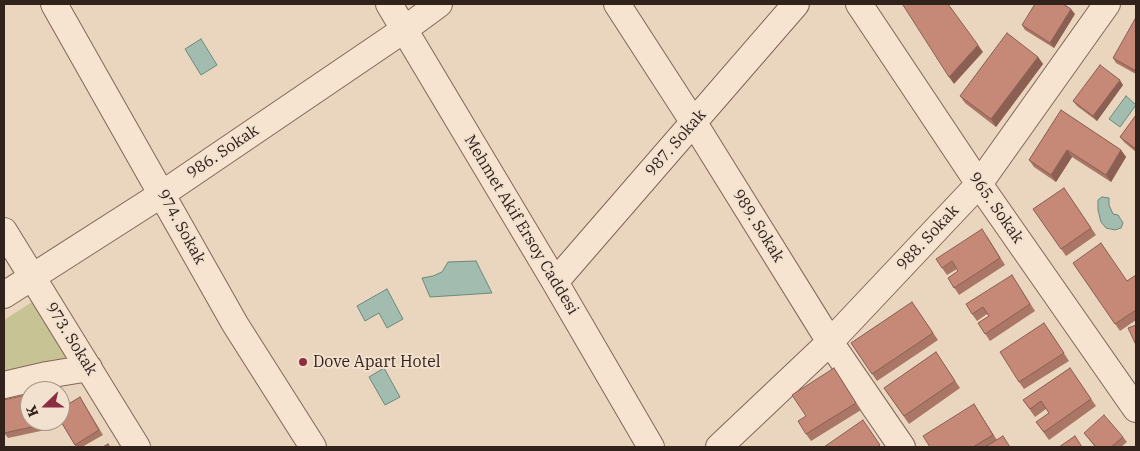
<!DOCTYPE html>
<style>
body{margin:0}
#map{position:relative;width:1140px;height:451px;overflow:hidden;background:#ead5bf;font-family:"IBM Plex Serif",serif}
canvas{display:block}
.frame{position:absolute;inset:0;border:5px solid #32221c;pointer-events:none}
.north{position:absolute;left:20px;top:381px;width:50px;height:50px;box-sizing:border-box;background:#f2e1ce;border:1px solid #a59587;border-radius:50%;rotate:248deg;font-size:14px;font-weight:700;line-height:20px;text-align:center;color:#32221c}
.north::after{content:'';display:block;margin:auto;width:18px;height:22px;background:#8c2d40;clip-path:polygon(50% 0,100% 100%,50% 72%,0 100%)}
</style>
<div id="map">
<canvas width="1140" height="451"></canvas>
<div class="frame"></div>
<div class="north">K</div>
</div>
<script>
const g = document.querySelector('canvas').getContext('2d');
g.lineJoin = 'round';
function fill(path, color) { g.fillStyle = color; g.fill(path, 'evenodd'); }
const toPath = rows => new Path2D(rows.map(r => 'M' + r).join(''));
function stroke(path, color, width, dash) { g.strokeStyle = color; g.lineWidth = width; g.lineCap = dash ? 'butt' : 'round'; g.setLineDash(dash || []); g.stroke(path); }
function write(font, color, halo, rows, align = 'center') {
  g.font = font + ' "IBM Plex Serif",serif'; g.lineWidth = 4; g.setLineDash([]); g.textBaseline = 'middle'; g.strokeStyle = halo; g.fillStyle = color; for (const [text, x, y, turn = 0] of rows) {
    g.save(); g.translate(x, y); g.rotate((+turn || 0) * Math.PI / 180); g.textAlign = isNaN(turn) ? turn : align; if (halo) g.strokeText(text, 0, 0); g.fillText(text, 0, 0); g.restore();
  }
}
const green = toPath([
 [32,302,67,358,4,374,4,320]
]);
const water = toPath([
 [201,39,217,65,201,75,185,49,201,39],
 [1126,96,1136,105,1120,127,1109,119,1126,96],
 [1102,197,1109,198,1109,205,1113,214,1118,215,1123,223,1121,228,1115,230,1106,228,1101,222,1098,210,1098,200,1102,197],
 [476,261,492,293,430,297,422,278,433,276,442,272,448,262,476,261],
 [387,289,403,319,387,328,379,313,365,321,357,306,387,289],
 [384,368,400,397,385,405,369,377,384,368]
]);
const minor = toPath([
 [54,4,235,324,313,447],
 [389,4,555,282,651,447],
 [617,4,694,123,830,342,902,447],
 [859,4,979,184,1136,409],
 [4,231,137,447],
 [555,282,796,4],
 [4,295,162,194,405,29,439,4],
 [4,385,47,375,89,368],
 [719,447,830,342,979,184,1107,4]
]);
const wall = toPath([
 [1075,14,1054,48,1025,30,1022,25],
 [1136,20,1136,74,1116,63,1113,58],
 [1038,57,1043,64,996,127,965,103,960,96],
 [1123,85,1097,121,1077,106,1073,101],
 [1061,110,1121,150,1126,157,1111,182,1072,157,1056,182,1034,167,1029,160],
 [1136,115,1136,152,1124,142,1120,137],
 [1064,188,1096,235,1066,256,1033,209],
 [987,236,1005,265,959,295,948,278,958,271,957,269,947,275,942,268],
 [1073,263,1127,281,1136,275,1136,320,1120,331],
 [1012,275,1035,311,990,341,978,323,989,316,987,314,977,321,972,314],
 [912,302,938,340,877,381,851,343],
 [1049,330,1069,361,1024,389,1019,382],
 [936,352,960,388,909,424,884,388],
 [834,368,861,410,811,441,806,434,806,416],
 [1070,368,1096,406,1049,440,1036,422,1049,413,1046,409,1035,417,1023,400],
 [80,397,103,435,82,447,76,447,60,420],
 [974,404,997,440,1011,447,930,447],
 [48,421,50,429,8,438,4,433],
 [1084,433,1123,437,1127,442,1121,447,1095,447]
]);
const shadedWall = toPath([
 [1071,9,1075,14,1054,48,1050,43],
 [978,45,983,52,954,84,949,77],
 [1038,57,1043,64,996,127,991,119],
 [1120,80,1123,85,1097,121,1093,116],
 [1067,150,1072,157,1056,182,1051,175],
 [1121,150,1126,157,1111,182,1106,175],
 [45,421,48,421,50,429,46,424]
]);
const building = toPath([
 [904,4,948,4,978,45,949,77,903,5,904,4],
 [1035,4,1063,4,1071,9,1050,43,1022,25,1035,4],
 [1135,19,1136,20,1136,71,1113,58,1135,19],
 [1007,33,1038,57,991,119,960,96,1007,33],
 [1100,65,1120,80,1093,116,1073,101,1100,65],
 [1061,110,1121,150,1106,175,1067,150,1051,175,1029,160,1061,110],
 [1136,115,1136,149,1120,137,1136,115],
 [1064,188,1091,228,1061,249,1033,209,1064,188],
 [982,229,1000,258,954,288,948,278,958,271,952,261,942,268,936,259,982,229],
 [1101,243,1127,281,1136,275,1136,310,1115,324,1073,263,1101,243],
 [1012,275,1030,304,985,334,978,323,989,316,983,307,972,314,966,304,1012,275],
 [912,302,933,333,872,374,851,343,912,302],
 [1044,323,1064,353,1019,382,1000,352,1044,323],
 [1136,325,1136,345,1128,328,1136,325],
 [936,352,955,381,904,416,884,388,936,352],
 [834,368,856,403,806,434,798,421,806,416,792,395,834,368],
 [1070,368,1091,399,1044,432,1036,422,1049,413,1041,401,1030,409,1023,400,1070,368],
 [30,394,30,421,45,421,46,424,4,433,4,400,30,394],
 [80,397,99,430,75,445,60,420,60,409,80,397],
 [974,404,993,435,973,447,930,447,923,436,974,404],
 [1104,415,1123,437,1111,447,1096,447,1084,433,1104,415],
 [863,420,880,445,877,447,824,447,863,420],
 [1003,436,1010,447,985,447,1003,436],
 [1075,436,1082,447,1059,447,1075,436],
 [108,444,110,447,103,447,108,444]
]);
const markers = [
 [303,362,5,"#8c2d40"]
];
const streetNames = [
 ["987. Sokak",676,143,-49],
 ["986. Sokak",223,152,-34],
 ["965. Sokak",996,208,55],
 ["Mehmet Akif Ersoy Caddesi",521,225,59],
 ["989. Sokak",758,226,58],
 ["974. Sokak",181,227,61],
 ["988. Sokak",928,238,-47],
 ["973. Sokak",71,339,58]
];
const poiNames = [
 ["Dove Apart Hotel",313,362]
];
fill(green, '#c7c394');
fill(water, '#a2bcaf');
stroke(water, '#6a897b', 1);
stroke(minor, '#816659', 28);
stroke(minor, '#f6e4d1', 26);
fill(wall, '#aa7666');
fill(shadedWall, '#8b6053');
fill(building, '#c68977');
stroke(building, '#8b6053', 1);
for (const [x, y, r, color] of markers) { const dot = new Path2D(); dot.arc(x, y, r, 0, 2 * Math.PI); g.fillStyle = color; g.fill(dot); stroke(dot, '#f2e1ce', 2); }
write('16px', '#32221c', '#f2e1ce', streetNames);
write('16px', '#32221c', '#f2e1ce', poiNames, 'left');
</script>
